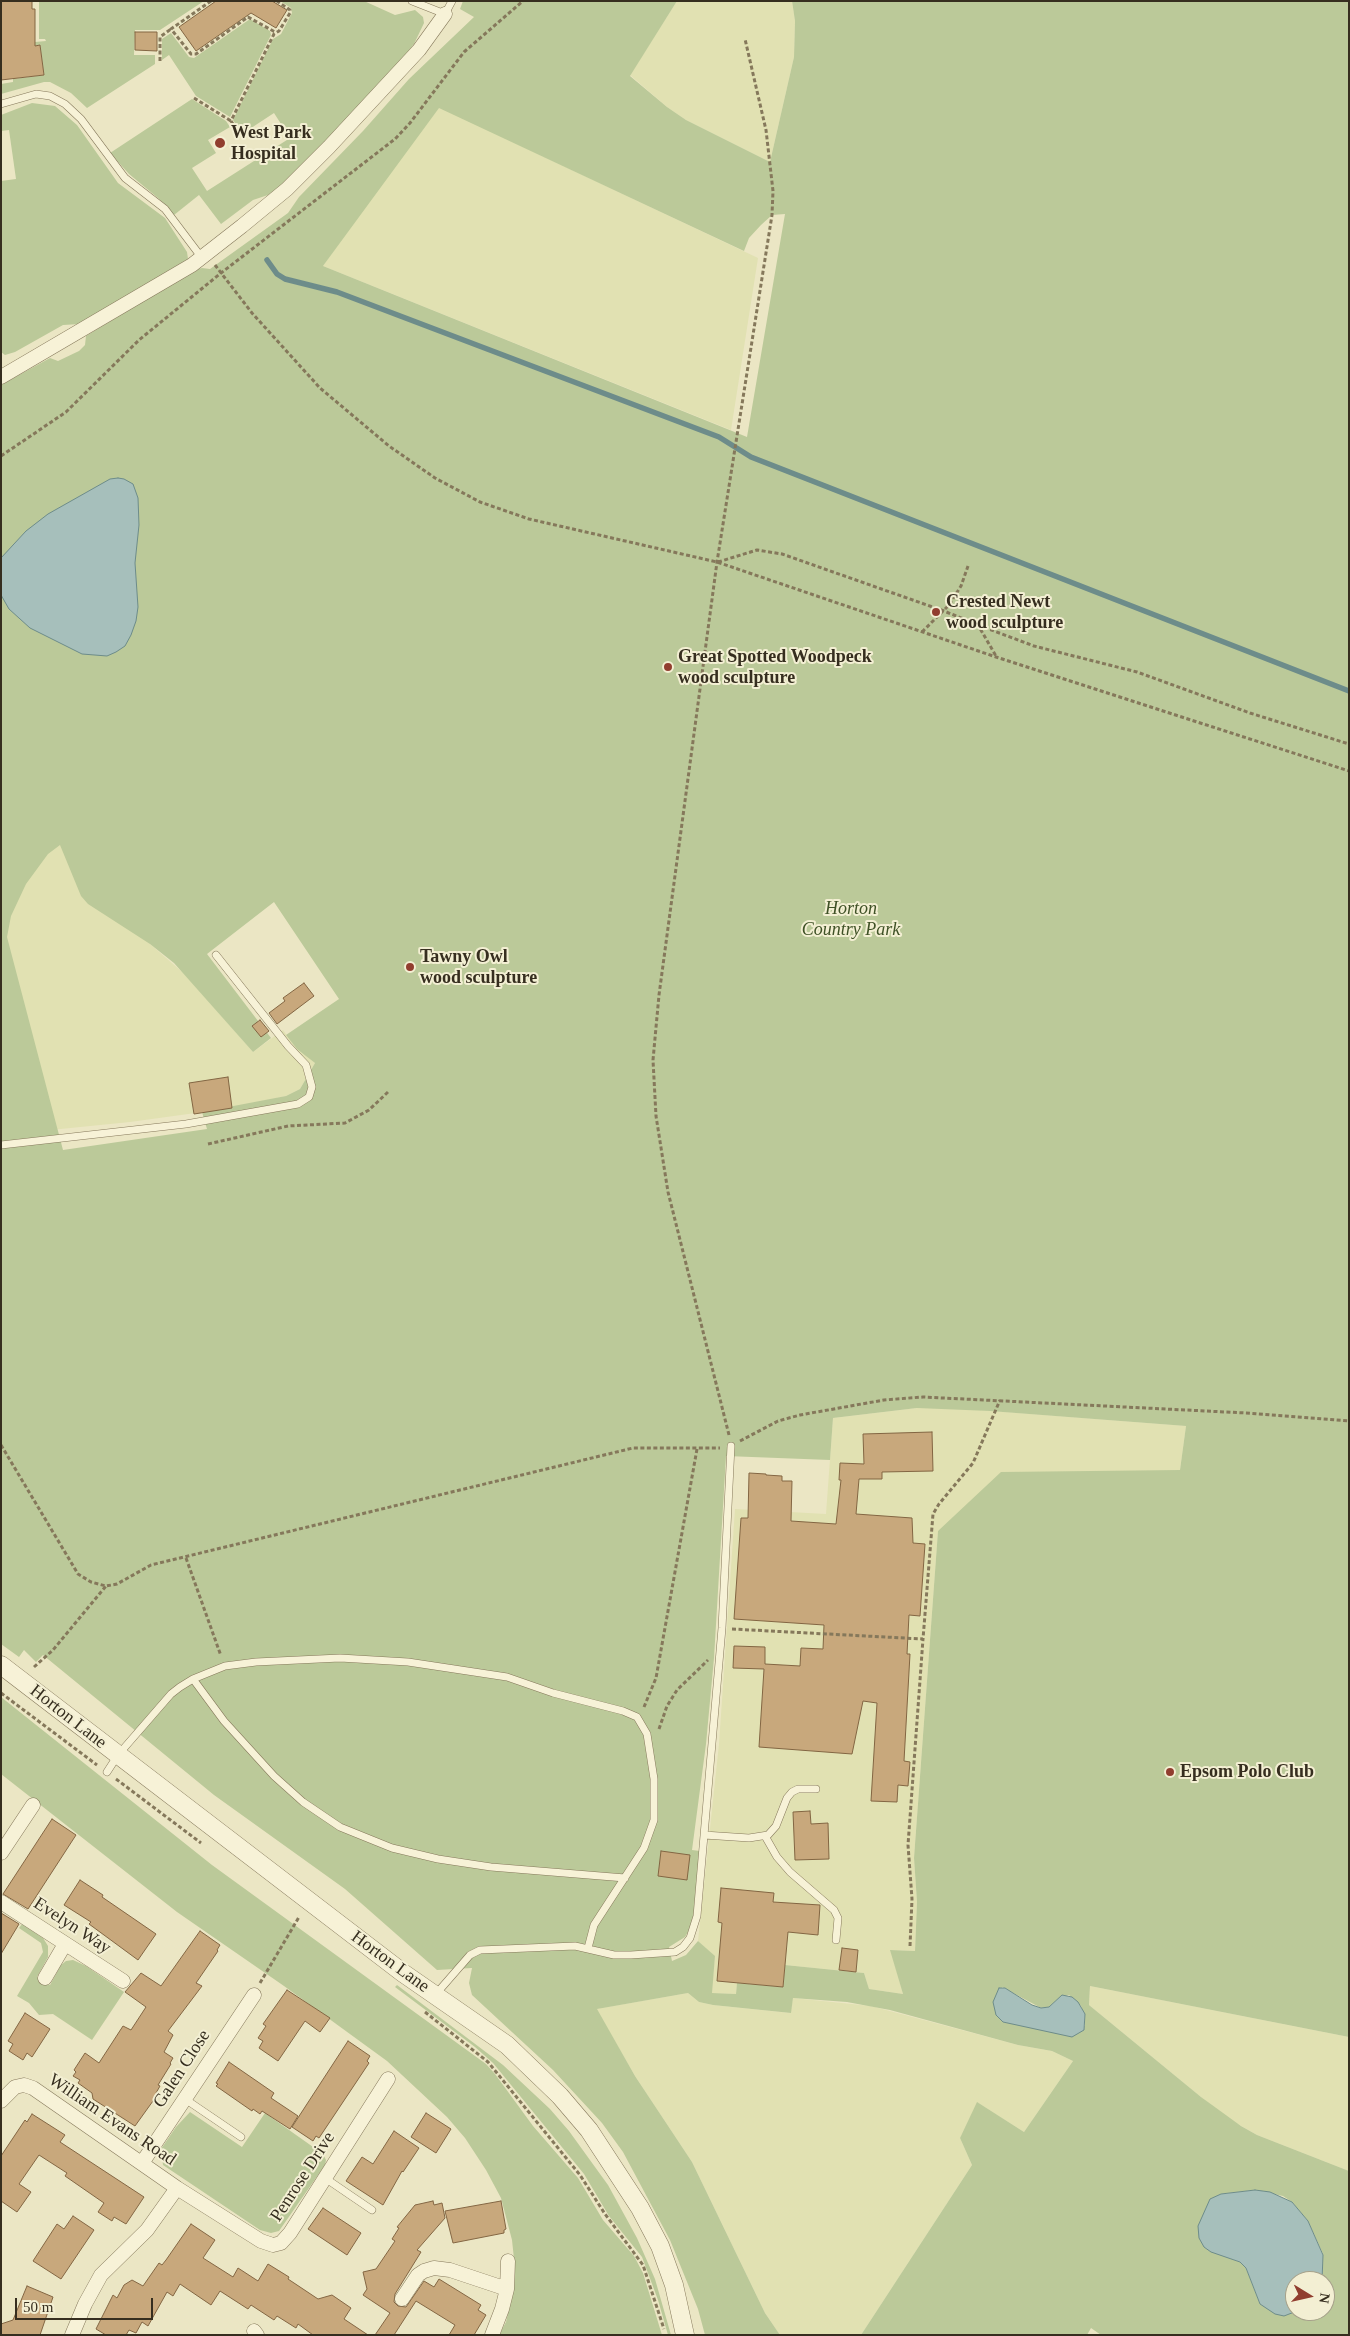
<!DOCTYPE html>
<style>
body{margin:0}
#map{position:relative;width:1350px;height:2336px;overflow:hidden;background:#ebe6c4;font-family:Georgia,serif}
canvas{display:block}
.frame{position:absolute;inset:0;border:2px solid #362e1f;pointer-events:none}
.north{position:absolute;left:1285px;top:2271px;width:50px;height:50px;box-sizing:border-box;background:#f3efd3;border:1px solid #a7a28b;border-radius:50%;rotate:99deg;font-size:14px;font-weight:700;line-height:20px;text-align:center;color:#362e1f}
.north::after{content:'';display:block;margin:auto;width:18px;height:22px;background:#913e2f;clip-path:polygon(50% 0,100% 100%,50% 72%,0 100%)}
.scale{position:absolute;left:15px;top:2298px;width:138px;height:22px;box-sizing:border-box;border:2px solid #362e1f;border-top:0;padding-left:6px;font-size:15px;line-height:18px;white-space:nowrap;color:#362e1f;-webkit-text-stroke:4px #f3efd3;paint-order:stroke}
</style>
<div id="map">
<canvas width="1350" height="2336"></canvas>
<div class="frame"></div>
<div class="north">N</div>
<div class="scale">50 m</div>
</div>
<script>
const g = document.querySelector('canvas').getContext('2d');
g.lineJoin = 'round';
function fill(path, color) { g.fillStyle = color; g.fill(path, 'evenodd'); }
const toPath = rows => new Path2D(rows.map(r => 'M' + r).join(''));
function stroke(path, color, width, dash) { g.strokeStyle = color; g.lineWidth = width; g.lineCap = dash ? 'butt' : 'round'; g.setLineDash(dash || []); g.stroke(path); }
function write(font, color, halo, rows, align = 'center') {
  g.font = font + ' Georgia,serif'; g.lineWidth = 4; g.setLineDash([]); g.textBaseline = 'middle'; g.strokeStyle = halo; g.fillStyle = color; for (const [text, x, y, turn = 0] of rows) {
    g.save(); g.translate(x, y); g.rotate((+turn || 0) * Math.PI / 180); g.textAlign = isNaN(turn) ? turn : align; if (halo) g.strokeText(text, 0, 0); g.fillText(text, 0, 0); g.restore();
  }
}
const farmland = toPath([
 [677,1,792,1,795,21,794,57,770,162,686,120,667,107,630,75],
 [439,107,758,258,731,430,323,266,371,196],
 [1,763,150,944,188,977,253,1052,283,1030,292,1042,315,1063,300,1089,286,1096,232,1108,130,1122,1,1135],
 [917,1408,953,1408,1186,1426,1180,1470,938,1531,914,1858,917,1902,915,1951,891,1950,903,1994,869,1989,864,1973,785,1965,783,1987,737,1984,736,1994,711,1993,715,1957,698,1941,719,1744,735,1509,826,1514,833,1418],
 [1090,1986,1349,2037,1349,2171,1257,2135,1224,2116,1089,2005],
 [688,1993,699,2002,713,2005,790,2013,793,1998,871,2006,1018,2045,1052,2051,1073,2061,1024,2132,978,2103,960,2138,972,2165,861,2335,780,2335,765,2313,692,2162,635,2076,596,2009]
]);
const green = toPath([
 [39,1,204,1,160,30,135,30,134,55,155,55,155,64,87,108,71,93,50,82,44,82,1,94,1,84,13,82,13,79,44,75,40,45,35,46,35,42,46,41,45,39,39,39],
 [280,1,364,1,395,15,415,10,423,17,424,23,414,44,379,88,322,150,271,194,253,200,221,224,199,195,174,215,158,198,129,174,110,153,192,99,226,121,230,127,208,140,216,153,192,168,207,191,290,138,274,113,242,134,233,120,273,39,281,34,292,13,291,8],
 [463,1,677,1,630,76,667,107,686,120,770,162,794,57,795,21,792,1,1349,1,1349,2037,1090,1986,1089,2005,1201,2097,1241,2126,1257,2135,1349,2171,1349,2335,1101,2335,1091,2328,1087,2335,861,2335,972,2165,960,2138,977,2102,1024,2132,1073,2061,1052,2051,1018,2045,890,2010,847,2002,793,1998,791,2013,713,2005,699,2002,688,1993,597,2009,635,2076,692,2162,765,2313,780,2335,705,2335,698,2309,670,2240,623,2152,602,2123,553,2070,472,1995,469,1983,472,1968,437,1970,345,1889,214,1795,43,1655,36,1662,24,1650,19,1657,1,1644,1,385,50,358,58,361,79,351,85,345,86,336,195,270,202,268,210,269,288,213,299,197,363,131,409,79,474,17,460,9],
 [439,108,744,251,749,238,761,225,772,215,785,214,747,437,323,266],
 [60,845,81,896,88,904,150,944,174,963,253,1052,271,1038,207,954,274,902,339,999,286,1035,297,1049,315,1063,300,1089,286,1096,202,1112,207,1129,63,1150,7,937,11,916,26,884,48,854],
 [917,1408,990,1411,1186,1426,1180,1470,1001,1472,938,1531,914,1858,917,1902,915,1951,890,1950,903,1994,869,1989,864,1973,785,1965,783,1987,737,1983,736,1994,712,1993,715,1956,698,1941,686,1955,672,1961,669,1947,685,1937,691,1927,695,1910,700,1851,692,1850,706,1744,714,1658,726,1456,830,1460,833,1418],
 [1002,1987,1041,2008,1049,2007,1059,1998,1069,1995,1081,2006,1085,2017,1085,2026,1003,2022,999,2018],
 [1255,2190,1283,2196,1292,2202,1308,2221,1323,2254,1322,2281,1325,2281,1325,2311,1297,2311,1294,2313,1260,2304,1246,2268,1240,2262,1204,2247,1221,2194],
 [250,19,270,31,271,35,230,117,196,96,169,55,162,60,162,39,171,33,189,57,194,58],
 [32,103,55,106,77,125,118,183,165,218,187,252,188,259,80,324,63,325,15,352,5,355,1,352,1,181,16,179,9,130,1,131,1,115],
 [1,1697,212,1865,486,2064,495,2074,533,2126,578,2178,603,2220,634,2256,643,2273,662,2335,499,2335,506,2322,512,2295,514,2259,512,2240,501,2198,486,2170,465,2138,447,2117,387,2061,284,1986,177,1912,1,1774],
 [22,1924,43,1938,48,1946,48,1957,37,1977,50,1985,61,1965,66,1961,73,1960,86,1966,124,1992,92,2040,53,2014,39,2015,29,2003,17,1996,43,1952,41,1943,19,1928],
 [397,1985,503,2065,550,2109,569,2131,608,2185,637,2238,655,2279,671,2335,668,2335,658,2300,642,2257,609,2216,584,2174,493,2063,475,2047,395,1987],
 [190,2112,242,2147,265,2113,323,2154,326,2160,325,2165,279,2231,271,2233,260,2230,163,2165,161,2149,176,2127]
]);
const water = toPath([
 [118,478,124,479,133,484,138,498,139,525,135,563,138,607,136,621,131,635,125,646,116,652,107,656,82,654,30,628,9,609,1,595,1,558,26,531,48,514,110,479,118,478],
 [999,1988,1005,1988,1032,2005,1041,2008,1049,2007,1062,1995,1072,1997,1078,2002,1085,2014,1084,2030,1072,2037,1003,2022,996,2015,993,2002,999,1988],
 [1255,2190,1270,2192,1292,2202,1308,2221,1323,2255,1322,2281,1295,2281,1295,2311,1297,2311,1284,2316,1275,2314,1260,2304,1246,2268,1240,2262,1211,2252,1204,2247,1199,2238,1198,2226,1210,2199,1221,2194,1255,2190]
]);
const stream = toPath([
 [267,260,277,274,285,279,337,292,719,437,751,457,1349,691]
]);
const building = toPath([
 [1,1,32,1,32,9,35,9,35,46,40,45,44,75,1,80,1,1],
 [216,1,272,1,287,10,276,28,251,13,196,51,179,27,216,1],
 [135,32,157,32,157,51,135,50,135,32],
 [304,983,314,996,277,1024,269,1013,285,1001,283,998,304,983],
 [260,1020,269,1031,261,1037,252,1026,260,1020],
 [228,1077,232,1108,194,1114,189,1083,228,1077],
 [932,1432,933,1471,882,1472,882,1479,859,1479,856,1514,912,1518,913,1543,925,1544,920,1616,909,1615,907,1654,910,1654,904,1761,910,1762,908,1786,898,1785,897,1802,871,1801,877,1703,863,1701,852,1754,759,1747,764,1669,733,1668,734,1646,765,1647,765,1664,800,1666,801,1648,823,1649,824,1625,734,1619,741,1518,748,1518,749,1473,766,1474,766,1475,782,1476,782,1481,792,1481,791,1521,836,1524,841,1480,839,1480,840,1463,864,1464,863,1434,932,1432],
 [810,1811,811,1824,828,1823,829,1859,795,1860,793,1812,810,1811],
 [52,1819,76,1835,28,1909,3,1894,52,1819],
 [661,1851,690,1855,687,1880,658,1876,661,1851],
 [80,1880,103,1895,102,1897,156,1934,138,1960,89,1924,91,1922,64,1905,80,1880],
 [721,1888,774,1893,773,1902,820,1905,818,1935,788,1932,783,1987,717,1981,722,1923,718,1922,721,1888],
 [1,1913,19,1924,1,1954,1,1913],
 [200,1931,220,1945,217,1950,218,1951,196,1983,202,1986,168,2031,173,2035,164,2052,173,2058,170,2063,171,2064,158,2085,160,2086,156,2093,158,2094,135,2126,93,2099,92,2093,78,2083,80,2080,73,2076,76,2072,74,2070,85,2053,99,2063,123,2026,131,2030,146,2007,125,1992,141,1973,161,1986,200,1931],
 [842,1948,858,1950,856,1972,839,1970,842,1948],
 [287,1990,330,2018,320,2032,305,2021,278,2061,259,2048,263,2041,258,2038,266,2026,263,2024,287,1990],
 [25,2013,50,2029,32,2057,27,2053,23,2060,9,2051,13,2044,8,2041,25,2013],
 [348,2041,370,2056,367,2061,369,2063,319,2138,316,2136,313,2141,292,2127,348,2041],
 [229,2062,274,2093,271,2098,298,2116,290,2129,262,2111,260,2114,253,2109,252,2111,216,2086,218,2084,216,2083,229,2062],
 [426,2113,451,2129,436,2153,411,2137,426,2113],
 [32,2114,65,2135,60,2142,144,2197,126,2224,114,2217,112,2221,98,2212,104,2203,65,2176,67,2173,39,2155,19,2184,31,2192,17,2212,1,2201,1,2156,25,2120,27,2122,32,2114],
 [394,2131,419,2148,403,2172,402,2171,383,2205,346,2181,362,2157,373,2164,394,2131],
 [433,2201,434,2205,442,2203,445,2218,417,2250,421,2252,395,2294,394,2302,398,2306,406,2307,424,2281,434,2287,439,2279,481,2305,478,2310,486,2315,474,2335,449,2335,455,2325,416,2301,394,2335,375,2335,390,2313,363,2295,367,2289,363,2272,376,2269,395,2241,392,2239,399,2228,397,2227,415,2205,433,2201],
 [501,2201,506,2229,504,2230,504,2233,453,2243,445,2211,501,2201],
 [323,2208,361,2233,347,2255,308,2229,323,2208],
 [73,2216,94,2230,61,2279,33,2261,57,2224,64,2229,73,2216],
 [191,2224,215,2240,203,2258,233,2277,238,2268,258,2281,268,2264,289,2277,288,2279,318,2299,332,2295,351,2308,344,2319,368,2335,313,2335,298,2324,296,2328,277,2316,274,2320,251,2305,248,2309,220,2291,211,2305,180,2284,173,2296,167,2292,148,2326,142,2322,136,2333,129,2330,126,2335,106,2335,96,2329,113,2295,117,2298,124,2285,132,2280,143,2286,159,2263,162,2265,166,2260,191,2224],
 [27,2286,53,2297,40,2335,1,2335,1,2324,13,2320,27,2286]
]);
const path = toPath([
 [211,1,171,29,191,54,196,54,248,17,275,32],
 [160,61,160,37,171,29],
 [194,98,231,121],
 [240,135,231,121,274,34,279,31,290,13,290,10,277,1],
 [215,265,252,313,320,388,389,446,435,478,480,502,529,519,717,562,996,657,1349,771],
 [1,456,66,412,139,340,221,273,395,139,410,123,464,52,523,1],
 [718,562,757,550,782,554,944,611,978,625,996,656],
 [978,625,1034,646,1137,672,1250,713,1349,744],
 [922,632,949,605,961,586,968,566],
 [208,1144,288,1126,345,1123,369,1110,388,1092],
 [729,1435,668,1192,656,1116,653,1060,659,995,717,562,772,215,773,191,766,130,745,39],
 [740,1441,778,1421,800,1415,884,1400,923,1397,1246,1413,1349,1421],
 [1,1445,78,1574,91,1582,106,1586,117,1584,151,1565,633,1448,720,1448],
 [186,1558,221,1656],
 [732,1629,923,1639,933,1514,939,1504,973,1463,1000,1400],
 [34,1667,53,1650,106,1586],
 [1,1693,97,1765],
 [644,1707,656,1678,697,1449],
 [659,1729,667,1706,677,1690,708,1660],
 [116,1779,201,1843],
 [910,1946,912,1899,908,1845,923,1639],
 [260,1983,299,1917],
 [425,2012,488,2062,580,2175,605,2214,643,2265,664,2329]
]);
const service = toPath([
 [412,1,445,14,452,1],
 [1,104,36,94,50,96,65,104,81,119,125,178,165,209,202,258],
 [1,1145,186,1124,298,1104,309,1097,312,1087,306,1065,288,1046,216,955],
 [193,1679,224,1721,274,1776,303,1802,340,1827,392,1848,438,1859,491,1867,625,1878],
 [107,1772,118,1755,171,1694,180,1687,193,1679,225,1666,256,1662,340,1658,408,1662,507,1677,553,1693,623,1711,637,1717,647,1734,654,1779,654,1820,644,1848,594,1925,588,1948],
 [704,1835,749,1838,768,1835,776,1826,787,1798,792,1792,798,1789,816,1789],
 [765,1836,777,1857,790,1872,834,1910,838,1918,836,1940],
 [436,1994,470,1955,480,1950,575,1946,614,1955,631,1955,675,1952,683,1947,690,1938,697,1916,722,1628,731,1446],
 [185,2099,241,2137],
 [325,2178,372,2210]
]);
const minor = toPath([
 [1,377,192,265,242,226,287,189,329,147,419,50,445,14],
 [1,1853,33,1805],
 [1,1902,123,1981],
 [45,1978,65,1944],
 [1,2101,15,2087,24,2085,33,2088,177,2188,261,2241,273,2245,281,2243,290,2233,388,2079],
 [142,2163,254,1995],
 [507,2289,508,2261],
 [402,2299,418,2275,424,2271,434,2268,450,2270,507,2289,502,2309,492,2335],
 [254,2331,257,2335],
 [72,2335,85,2304,101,2275,147,2230,177,2188]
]);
const tertiary = toPath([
 [1,1665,403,1973,507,2045,560,2096,589,2130,640,2208,660,2246,674,2285,685,2335]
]);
const markers = [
 [220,143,6,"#913e2f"],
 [936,612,5,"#913e2f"],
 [668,667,5,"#913e2f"],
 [410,967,5,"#913e2f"],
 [1170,1772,5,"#913e2f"]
];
const poiNames = [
 ["West Park",231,133],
 ["Hospital",231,154],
 ["Crested Newt",946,602],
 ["wood sculpture",946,623],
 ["Great Spotted Woodpeck",678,657],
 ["wood sculpture",678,678],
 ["Tawny Owl",420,957],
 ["wood sculpture",420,978],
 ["Epsom Polo Club",1180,1772]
];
const parkNames = [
 ["Horton",851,909],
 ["Country Park",851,930]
];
const streetNames = [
 ["Horton Lane",68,1717,38],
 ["Evelyn Way",72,1926,33],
 ["Horton Lane",390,1962,36],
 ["Galen Close",182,2069,-57],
 ["William Evans Road",112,2120,34],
 ["Penrose Drive",303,2177,-57]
];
fill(farmland, '#e1e1b2');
fill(green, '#bbc999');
fill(water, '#a6bfbb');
stroke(water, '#6d8c8a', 1);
stroke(stream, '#6d8c8a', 5.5);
fill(building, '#c8a87c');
stroke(building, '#836643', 1);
stroke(service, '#85785b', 8);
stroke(minor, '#85785b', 15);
stroke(tertiary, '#85785b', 19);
stroke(path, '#85785b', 3, [4, 2.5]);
stroke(service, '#f7f2d7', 7);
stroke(minor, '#f7f2d7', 14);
stroke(tertiary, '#f7f2d7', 18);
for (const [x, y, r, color] of markers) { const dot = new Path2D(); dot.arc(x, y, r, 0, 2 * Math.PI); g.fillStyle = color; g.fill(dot); stroke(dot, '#f3efd3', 2); }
write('bold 18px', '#362e1f', '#f3efd3', poiNames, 'left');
write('italic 18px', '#3f5126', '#f3efd3', parkNames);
write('18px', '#362e1f', '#f3efd3', streetNames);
</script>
